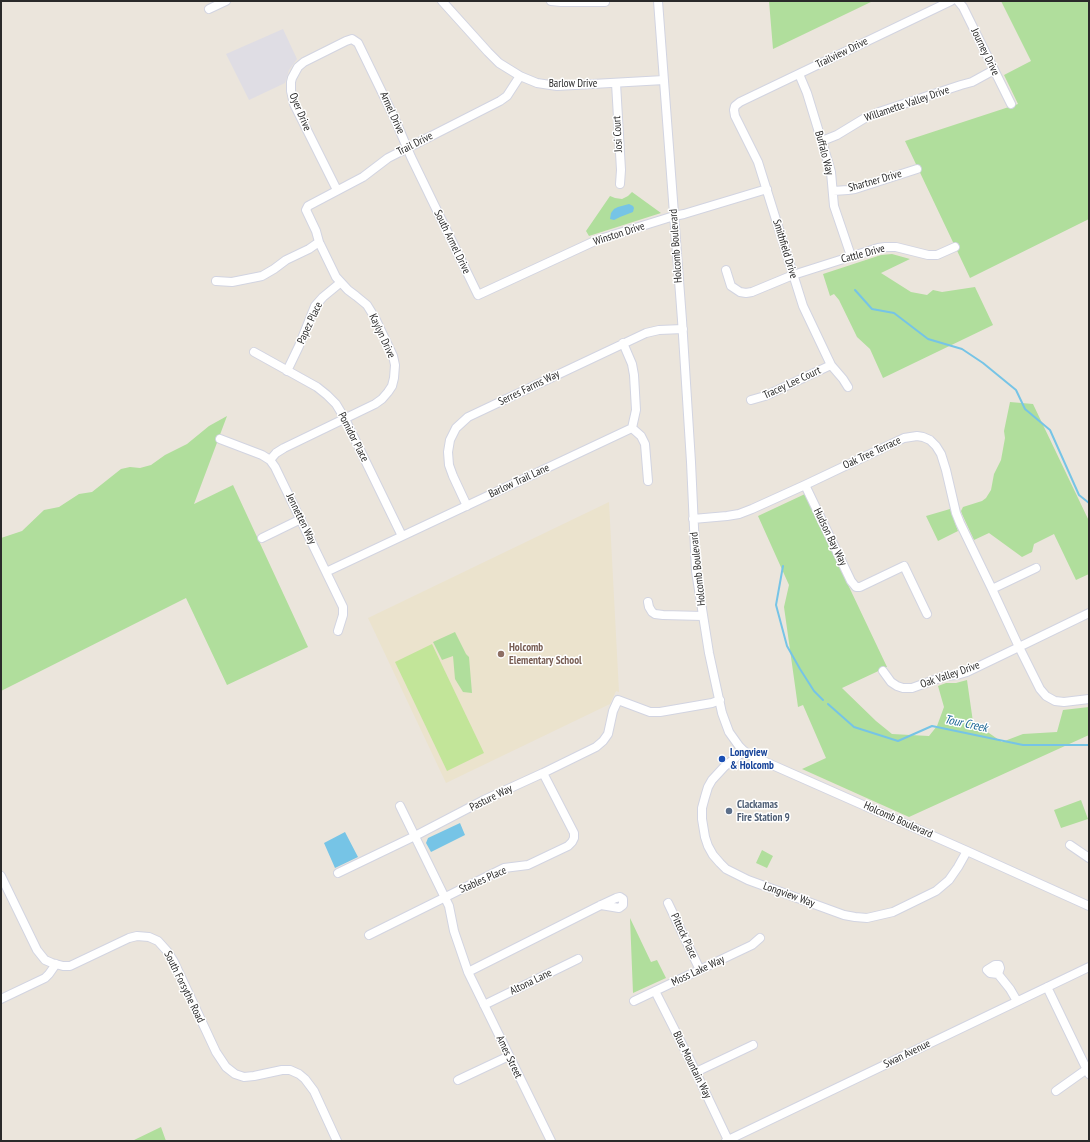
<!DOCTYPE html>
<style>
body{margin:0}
#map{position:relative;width:1090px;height:1142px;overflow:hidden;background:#ebe5dc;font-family:"PT Sans Narrow",sans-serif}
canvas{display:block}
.frame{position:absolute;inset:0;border:2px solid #2a2a2a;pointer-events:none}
</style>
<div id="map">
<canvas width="1090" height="1142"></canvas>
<div class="frame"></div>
</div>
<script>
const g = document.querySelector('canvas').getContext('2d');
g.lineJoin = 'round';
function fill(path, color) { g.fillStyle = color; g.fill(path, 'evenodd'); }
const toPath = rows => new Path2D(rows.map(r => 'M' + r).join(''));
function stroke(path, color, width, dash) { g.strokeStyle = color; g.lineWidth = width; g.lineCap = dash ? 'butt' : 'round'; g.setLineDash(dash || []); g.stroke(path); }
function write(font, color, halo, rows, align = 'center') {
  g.font = font + ' "PT Sans Narrow",sans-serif'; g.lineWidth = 3; g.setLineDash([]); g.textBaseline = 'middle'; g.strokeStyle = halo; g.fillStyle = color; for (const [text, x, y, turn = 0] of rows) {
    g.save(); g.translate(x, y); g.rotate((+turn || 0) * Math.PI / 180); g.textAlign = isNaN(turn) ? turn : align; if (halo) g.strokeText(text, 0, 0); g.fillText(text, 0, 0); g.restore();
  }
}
const industrial = toPath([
 [283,29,297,59,289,70,285,83,249,100,226,54]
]);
const education = toPath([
 [609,502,619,692,616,691,610,704,446,783,368,618]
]);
const green = toPath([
 [769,1,873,1,773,49],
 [1001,1,1089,1,1089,219,970,278,905,141,1018,104,1004,75,1031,61],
 [632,192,661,213,589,236,586,231,610,196,615,198,622,199,628,196],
 [892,254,910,259,881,273,911,292,927,295,933,290,942,292,975,287,993,325,883,378,870,349,857,337,839,300,834,294,830,296,823,274,881,255],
 [1010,402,1033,404,1089,521,1089,574,1076,580,1054,534,1034,544,1032,552,1022,557,989,533,974,540,962,514,961,511,963,507,982,501,986,498,991,490,994,474,1001,460,1005,438,1004,431],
 [227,416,194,504,233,485,308,647,227,685,186,598,1,691,1,538,22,531,44,510,59,507,79,494,92,492,121,469,130,467,140,468,151,465,165,455,187,444,209,426],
 [805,494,887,667,842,688,876,721,892,734,929,736,937,726,944,707,938,686,946,683,956,683,967,680,973,722,1002,742,1023,734,1057,732,1063,710,1089,707,1089,735,909,817,802,769,826,758,803,705,798,707,784,607,789,585,758,516],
 [950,509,958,531,938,541,926,516],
 [455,632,466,654,469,657,472,693,463,692,455,679,453,656,442,660,433,642],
 [1081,800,1088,819,1061,828,1054,810],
 [762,850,773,856,767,868,756,863],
 [630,918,651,962,657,960,666,978,633,993],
 [161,1127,166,1141,132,1141]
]);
const pitch = toPath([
 [432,644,484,753,447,771,395,662]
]);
const water = toPath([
 [629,204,633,206,634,208,633,212,620,217,614,220,610,219,611,213,614,209,618,207],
 [460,823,465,835,431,852,426,843,428,838],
 [345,832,358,857,335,868,324,843]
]);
const stream = toPath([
 [855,290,872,309,894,313,928,339,962,349,983,363,1016,390,1025,409,1050,430,1079,495,1089,503],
 [783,566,776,605,787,646,800,669,814,691,823,700],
 [828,704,854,727,898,741,932,726,1023,745,1089,745]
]);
const minor = toPath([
 [442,1,488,52,499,63,520,76,537,83,557,86,664,80],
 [551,1,561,2,605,2],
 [658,1,682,320,691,462,696,571,709,653,722,713,729,732,739,746,744,751,752,756,967,851,1089,906],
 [958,1,963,7,1011,104],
 [209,9,226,1],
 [799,74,807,93,829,165,831,172,834,206,851,256],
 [616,83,621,170,620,184],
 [822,141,837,135,865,118,879,112,961,85,972,82,994,70],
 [337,190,294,104,291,91,291,82,292,78,298,67,304,62,346,41,352,39,358,43,394,117,411,157,478,295,597,240,674,216,684,214,767,189],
 [833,191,848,190,855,189,917,169],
 [726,270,731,286,740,292,746,293,752,292,793,275,878,248,885,247,896,247,928,255,937,255,955,247],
 [216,281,232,282,262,276,274,269,286,260,309,249,319,242],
 [254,352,317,387,327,395,336,404,345,419,402,536],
 [287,371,299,346,315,306,323,297,340,283],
 [848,387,843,379,831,365,803,306,758,162,735,116,734,110,735,106,740,102,951,1],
 [751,400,765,396,831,365],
 [632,428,641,436,645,444,648,481],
 [220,439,262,455,270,460,275,467,343,607,343,615,338,631],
 [270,460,276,453,284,448,375,404,382,399,388,392,392,386,394,378,395,365,393,356,375,318,367,305,356,296,348,290,336,277,319,242,316,231,307,212,306,210,308,206,363,177,388,158,500,101,507,96,520,76],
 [805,485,851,581,856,587,860,587,904,566,927,614],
 [467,506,453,476,449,465,448,452,450,440,456,428,468,417,646,333,659,330,683,329],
 [693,519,727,516,739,514,752,509,805,485,904,438,917,436,923,437,930,440,936,446,941,454,946,470,956,513,960,523,992,589,1019,647,967,672,957,675,945,676,912,688,903,688,897,686,891,682,883,671],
 [262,538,301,519],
 [326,572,632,428,636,410,634,375,632,364,623,343],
 [992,589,1036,568],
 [648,602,649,607,652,612,655,614,663,615,703,616],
 [1089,613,1019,647,1040,689,1046,696,1055,701,1064,702,1089,699],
 [744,751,724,767,712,780,708,787,705,797,702,808,702,819,705,837,708,846,713,855,720,863,726,869,748,880,844,915,855,917,867,918,893,912,936,891,949,880,958,867,967,851],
 [400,806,449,906,454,931,468,972,551,1141],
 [1070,845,1089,858],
 [338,873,415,836,484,800,543,773,596,747,603,741,608,734,613,711,618,700,650,712,660,712,712,703,720,700],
 [1,876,37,950,45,960,52,963,63,966,70,966,129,938,137,936,149,937,158,941,167,951,174,962,216,1052,226,1067,235,1074,244,1077,254,1076,282,1070,290,1070,299,1074,305,1079,314,1091,337,1141],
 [668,903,700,970],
 [369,935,504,868,528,865,568,846,572,842,574,838,574,833,543,773],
 [468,972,601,905,616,898,620,897,623,899,623,905,619,908,601,905],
 [998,974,1000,968,999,965,995,965,987,970,990,973,998,974,1010,989,1017,1001],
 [1047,987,1089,1074],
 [655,991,690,1060,728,1140],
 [1,999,45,978,49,974,56,964],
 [634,1001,752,945,760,938],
 [484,1005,578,959],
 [696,1072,753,1045],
 [458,1080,509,1056],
 [1056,1091,1087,1069],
 [726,1141,1089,967]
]);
const markers = [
 [501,654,4,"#8d6e63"],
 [722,759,4,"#1a4fb4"],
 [729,811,4,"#5c6f8a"]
];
const streetNames = [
 ["Journey Drive",985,52,64],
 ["Trailview Drive",842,53,-26],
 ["Barlow Drive",573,84],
 ["Willamette Valley Drive",907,104,-19],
 ["Oyer Drive",300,112,67],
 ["Armel Drive",392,113,66],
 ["Josi Court",618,134,-93],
 ["Trail Drive",415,144,-27],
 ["Buffalo Way",824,153,75],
 ["Shartner Drive",875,181,-16],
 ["Winston Drive",619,234,-18],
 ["South Armel Drive",452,242,64],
 ["Holcomb Boulevard",676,246,-94],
 ["Smithfield Drive",785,249,73],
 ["Cattle Drive",863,254,-15],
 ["Papez Place",310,323,-65],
 ["Kaylyn Drive",382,336,65],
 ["Tracey Lee Court",792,383,-25],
 ["Serres Farms Way",529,388,-26],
 ["Pomidor Place",353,437,63],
 ["Oak Tree Terrace",872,453,-25],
 ["Barlow Trail Lane",519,481,-25],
 ["Jennetten Way",301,519,64],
 ["Hudson Bay Way",830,537,64],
 ["Holcomb Boulevard",698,569,-96],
 ["Oak Valley Drive",950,675,-19],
 ["Pasture Way",491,798,-26],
 ["Holcomb Boulevard",898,820,24],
 ["Stables Place",483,880,-24],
 ["Longview Way",789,895,20],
 ["Pittock Place",684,936,65],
 ["Moss Lake Way",698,971,-25],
 ["Altona Lane",531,982,-26],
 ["South Forsythe Road",184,987,64],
 ["Swan Avenue",907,1054,-26],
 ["Ames Street",509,1057,64],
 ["Blue Mountain Way",692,1065,64]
];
const educationNames = [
 ["Holcomb",509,648],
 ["Elementary School",509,661]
];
const transitNames = [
 ["Longview",730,753],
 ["& Holcomb",730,766]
];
const serviceNames = [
 ["Clackamas",737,805],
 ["Fire Station 9",737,818]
];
const waterNames = [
 ["Tour Creek",966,724,12]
];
fill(industrial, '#dfdde4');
fill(education, '#ebe3cd');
fill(green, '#b0de9c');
fill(pitch, '#c2e599');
fill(water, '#76c4e6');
stroke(stream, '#76c4e6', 2);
stroke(minor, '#d2d4e1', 10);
stroke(minor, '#fff', 8);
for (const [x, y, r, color] of markers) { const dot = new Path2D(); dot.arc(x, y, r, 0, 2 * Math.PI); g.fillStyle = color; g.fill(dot); stroke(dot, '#fff', 1.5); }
write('11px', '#2a2a2a', '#fff', streetNames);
write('bold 11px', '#785e54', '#fff', educationNames, 'left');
write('bold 11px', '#164399', '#fff', transitNames, 'left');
write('bold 11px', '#4e5e75', '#fff', serviceNames, 'left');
write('italic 12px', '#166291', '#fff', waterNames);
</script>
